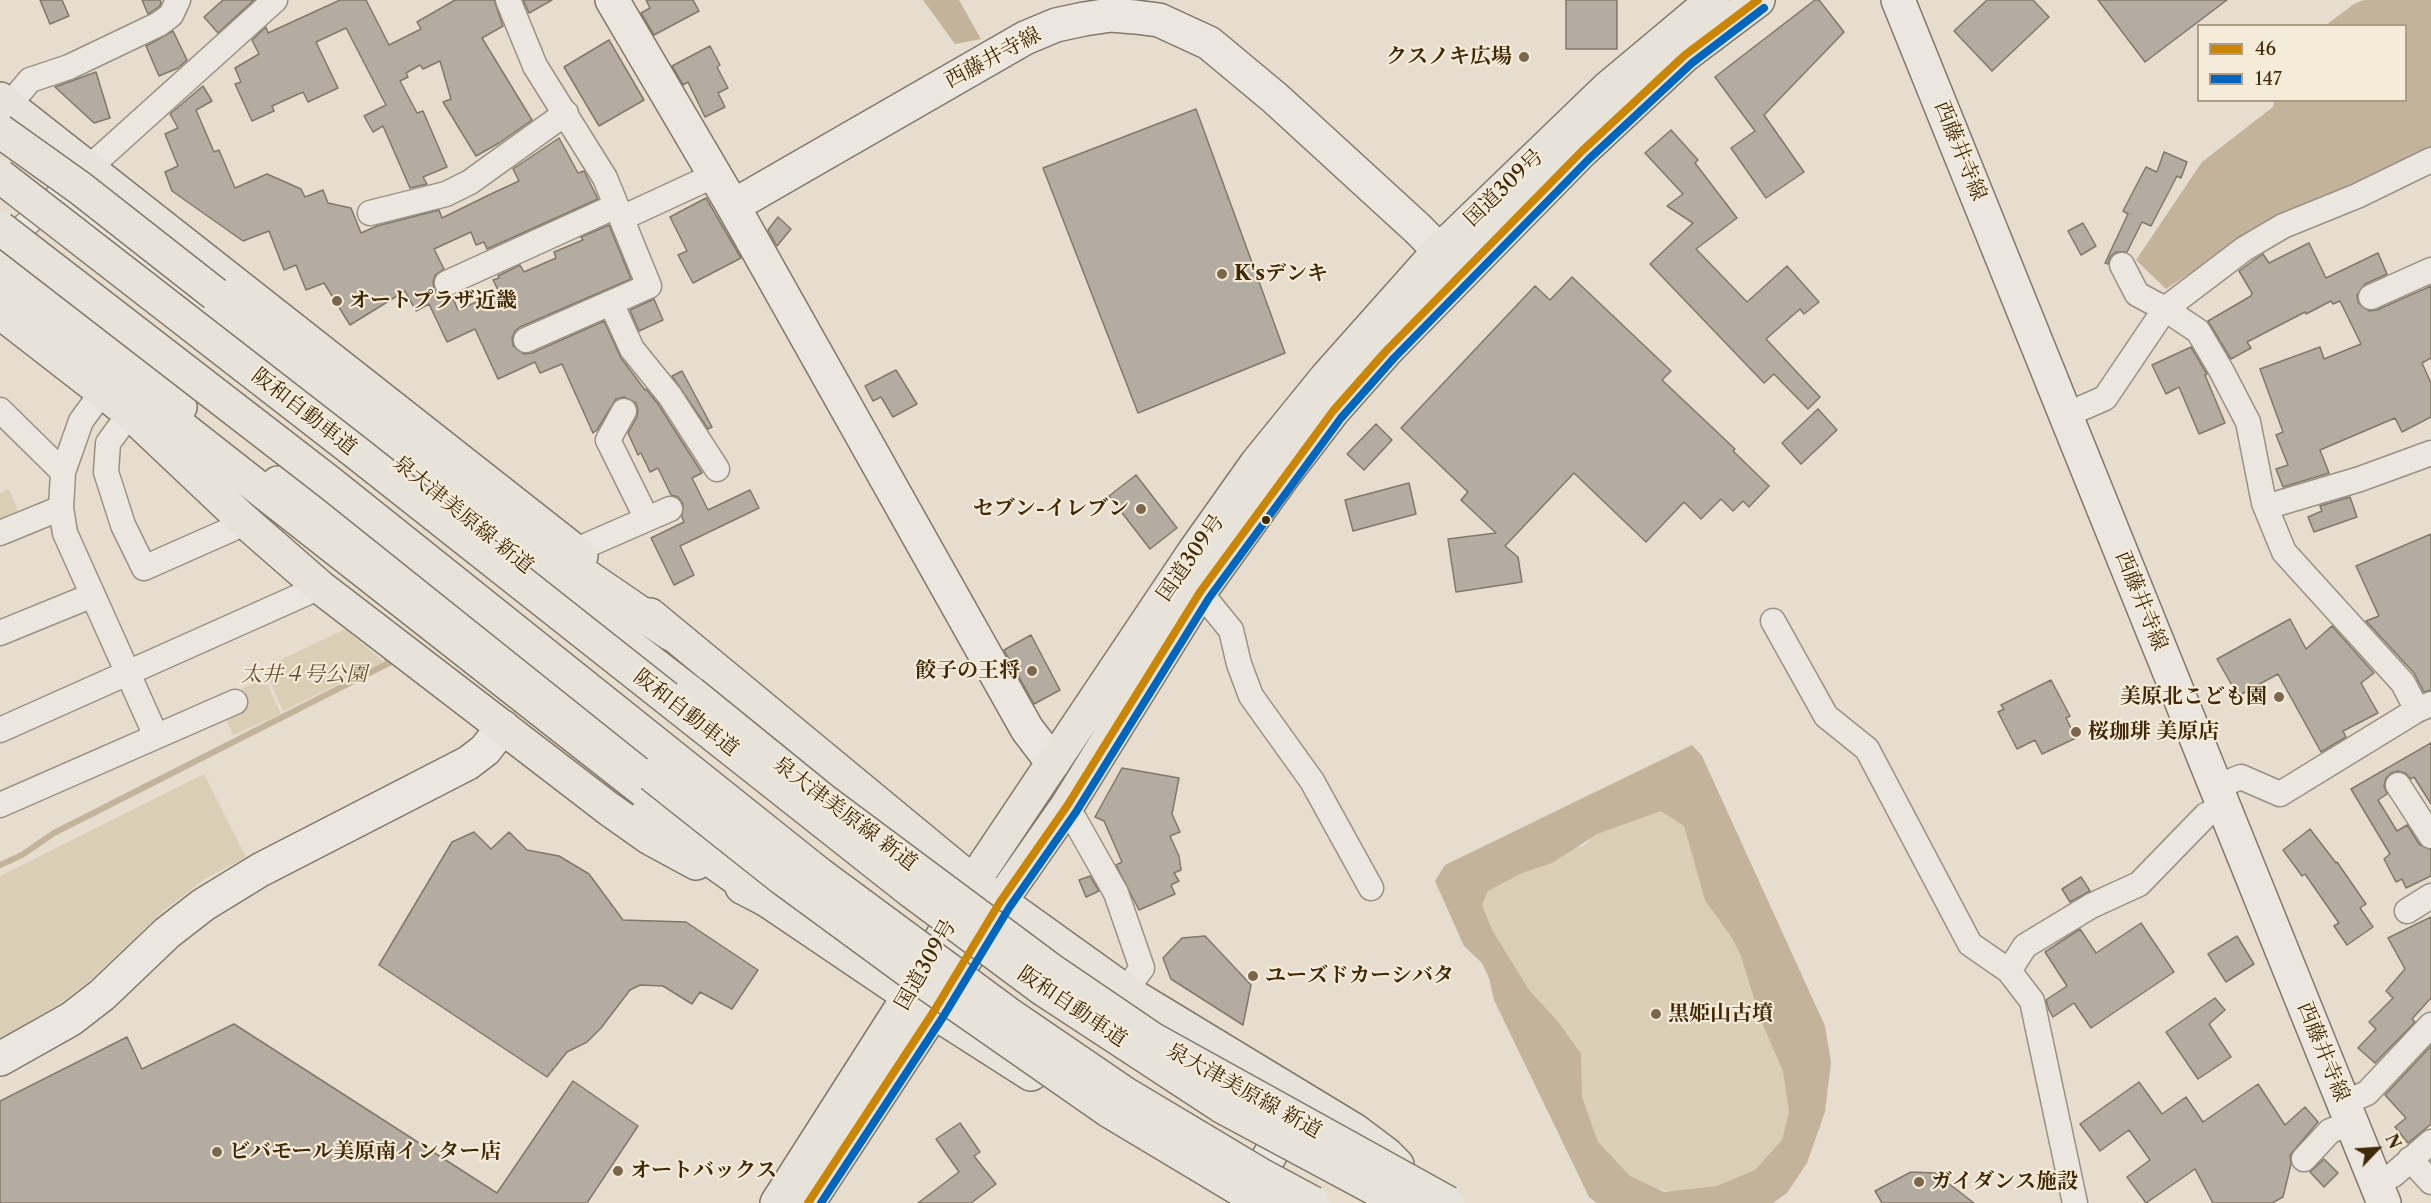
<!DOCTYPE html>
<meta charset="utf-8">
<style>
body{margin:0}
#map{position:relative;width:2431px;height:1203px;overflow:hidden;background:#e6ddce;font-family:"Libre Caslon Text",serif}
canvas{display:block}
.legend{position:absolute;left:2197px;top:24px;width:210px;height:78px;box-sizing:border-box;background:#f5ebd9;border:2px solid #ad9d85;margin:0;padding:8px 10px;list-style:none;font-size:18px;color:#412806}
.legend li{display:flex;align-items:center;gap:12px;height:30px}
.legend b{width:30px;border:2px solid #ad9d85}
.north{position:absolute;left:2347px;top:1119px;width:60px;height:60px;-webkit-text-stroke:4px #f5ebd9;paint-order:stroke;rotate:65deg;font-size:16px;font-weight:700;line-height:24px;text-align:center;color:#412806}
.north::after{content:'';display:block;margin:auto;width:21px;height:27px;background:#412806;clip-path:polygon(50% 0,100% 100%,50% 72%,0 100%)}
</style>
<div id="map">
<canvas width="2431" height="1203"></canvas>
<ul class="legend">
<li><b style="height:8px;background:#ca8602"></b>46</li>
<li><b style="height:8px;background:#0065bd"></b>147</li>
</ul>
<div class="north">N</div>
</div>
<script>
const g = document.querySelector('canvas').getContext('2d');
g.lineJoin = 'round';
function fill(path, color) { g.fillStyle = color; g.fill(path, 'evenodd'); }
const toPath = rows => new Path2D(rows.map(r => 'M' + r).join(''));
function stroke(path, color, width, dash) { g.strokeStyle = color; g.lineWidth = width; g.lineCap = dash ? 'butt' : 'round'; g.setLineDash(dash || []); g.stroke(path); }
function write(font, color, halo, rows, align = 'center') {
  g.font = font + ' "Libre Caslon Text","Noto Serif JP",serif'; g.lineWidth = 4.5; g.setLineDash([]); g.textBaseline = 'middle'; g.strokeStyle = halo; g.fillStyle = color; for (const [text, x, y, turn = 0] of rows) {
    g.save(); g.translate(x, y); g.rotate((+turn || 0) * Math.PI / 180); g.textAlign = isNaN(turn) ? turn : align; if (halo) g.strokeText(text, 0, 0); g.fillText(text, 0, 0); g.restore();
  }
}
const green = toPath([
 [9,489,18,511,0,520,0,493],
 [345,629,384,662,283,711,264,668],
 [265,678,281,714,233,735,225,717,231,694],
 [204,774,246,857,205,879,163,911,87,983,56,1006,0,1038,0,876],
 [1675,799,1741,924,1795,1074,1792,1134,1763,1175,1698,1196,1633,1184,1589,1134,1539,1007,1475,912,1490,875,1556,846,1583,847,1608,819]
]);
const water = toPath([
 [923,0,959,0,981,39,955,44],
 [2364,0,2431,0,2431,148,2262,226,2166,289,2136,260,2202,162,2273,107,2274,101,2406,100,2406,26,2326,25,2354,4],
 [1692,745,1702,756,1825,1026,1831,1062,1825,1112,1807,1163,1787,1193,1773,1203,1597,1203,1589,1197,1494,1000,1489,978,1482,963,1464,946,1435,881,1445,865],
 [1661,811,1684,826,1705,900,1732,938,1741,956,1760,1018,1783,1071,1789,1112,1782,1140,1755,1170,1717,1186,1664,1192,1630,1176,1598,1142,1582,1097,1581,1054,1559,1023,1529,990,1492,930,1482,905,1488,891,1522,873,1552,863,1597,834]
]);
const stream = toPath([
 [0,865,22,855,54,833,391,662,387,659]
]);
const building = toPath([
 [40,0,62,0,69,16,50,24,40,0],
 [142,0,160,0,161,2,160,6,148,14,142,0],
 [223,0,254,0,218,33,204,17,223,0],
 [340,0,366,0,389,45,421,29,417,22,455,0,494,0,503,26,482,38,532,120,499,143,476,156,443,102,451,99,440,61,423,69,420,65,406,73,408,77,400,81,417,113,423,111,447,167,423,177,427,184,410,188,383,126,373,132,364,116,386,105,346,28,316,42,338,88,308,102,303,92,272,106,274,111,252,121,235,84,241,82,235,68,259,54,252,40,266,27,268,33,340,0],
 [523,0,552,0,529,13,523,0],
 [646,0,693,0,699,11,654,35,641,13,650,8,646,0],
 [1566,0,1617,0,1617,49,1566,49,1566,0],
 [1815,0,1819,0,1844,32,1764,115,1804,172,1766,198,1731,148,1755,131,1715,77,1815,0],
 [1987,0,2033,0,2049,17,1992,71,1954,31,1987,0],
 [2098,0,2227,0,2145,62,2098,0],
 [173,31,187,60,178,68,159,76,146,46,173,31],
 [609,40,644,100,599,126,564,67,609,40],
 [710,46,720,65,717,67,728,88,718,93,725,107,705,117,688,82,683,85,672,66,710,46],
 [96,72,110,118,94,123,55,87,96,72],
 [203,86,212,101,196,110,214,152,219,150,235,188,267,174,301,189,305,197,323,190,328,203,351,208,361,233,377,226,439,210,442,218,493,193,519,181,513,169,559,138,578,173,584,171,598,199,487,249,484,242,476,245,471,232,434,249,444,269,435,275,433,282,434,289,439,295,452,296,458,310,499,292,493,280,499,278,498,276,520,265,524,272,556,258,554,252,583,240,581,237,609,225,631,279,520,327,515,331,512,338,513,346,524,354,532,353,604,321,621,358,645,390,646,389,658,404,702,473,692,478,708,510,750,490,759,508,680,546,694,575,674,585,651,538,684,522,682,517,683,504,678,497,671,495,658,468,650,472,641,453,638,455,628,433,637,417,638,410,636,403,624,397,616,399,597,430,593,433,562,364,540,373,535,362,498,379,475,329,447,342,429,304,416,311,405,291,350,325,324,283,306,290,296,265,284,270,269,231,243,241,172,191,165,172,178,166,165,134,178,128,170,114,203,86],
 [1196,109,1285,353,1138,413,1043,168,1196,109],
 [1671,130,1698,160,1695,163,1737,218,1696,249,1747,302,1787,266,1819,302,1804,314,1800,309,1766,339,1820,397,1808,409,1774,374,1764,383,1650,264,1693,223,1667,206,1683,194,1645,153,1671,130],
 [2164,152,2187,162,2181,178,2177,176,2151,226,2142,222,2127,252,2116,252,2110,257,2108,264,2105,263,2128,214,2123,211,2146,167,2157,172,2164,152],
 [706,198,741,258,693,283,678,255,687,251,670,217,706,198],
 [778,217,791,229,777,246,768,230,778,217],
 [2083,223,2096,246,2081,255,2068,231,2083,223],
 [2309,243,2326,278,2378,253,2387,274,2365,284,2357,295,2358,303,2369,311,2377,310,2431,286,2431,358,2422,363,2431,383,2431,417,2402,432,2395,418,2320,450,2329,473,2283,487,2276,469,2288,465,2276,435,2283,432,2260,369,2320,347,2324,359,2361,344,2340,301,2333,304,2331,301,2306,314,2305,312,2247,342,2251,348,2231,359,2208,321,2251,296,2252,293,2239,271,2263,254,2269,263,2309,243],
 [1572,277,1671,371,1662,380,1735,449,1733,451,1769,486,1749,507,1743,501,1733,511,1721,499,1701,519,1684,502,1646,542,1574,473,1505,546,1518,557,1522,582,1456,592,1448,539,1496,533,1461,500,1468,492,1401,428,1535,286,1550,300,1572,277],
 [654,299,663,320,639,331,630,310,654,299],
 [2191,347,2207,374,2205,375,2225,423,2199,434,2179,387,2166,394,2152,365,2191,347],
 [896,370,917,404,893,417,881,397,873,401,865,386,896,370],
 [682,371,712,427,708,429,672,376,682,371],
 [1818,409,1837,430,1801,464,1782,443,1818,409],
 [1376,424,1392,440,1364,470,1347,454,1376,424],
 [1136,475,1177,528,1150,549,1109,496,1136,475],
 [1409,483,1416,514,1353,531,1345,500,1409,483],
 [2350,497,2357,517,2314,532,2308,517,2322,511,2320,506,2350,497],
 [2431,534,2431,690,2424,692,2414,673,2366,621,2379,616,2356,566,2431,534],
 [2290,619,2306,649,2332,626,2374,673,2361,683,2378,713,2343,731,2346,737,2321,752,2278,674,2238,696,2217,659,2290,619],
 [1031,635,1060,690,1034,704,1004,650,1031,635],
 [2051,680,2070,716,2066,718,2076,738,2042,754,2035,740,2017,749,1998,712,2004,709,2001,705,2051,680],
 [2431,743,2431,804,2414,777,2411,779,2405,773,2398,771,2391,773,2386,778,2384,786,2387,794,2378,800,2397,831,2407,825,2419,844,2431,850,2431,876,2406,888,2402,879,2396,882,2384,859,2390,854,2351,789,2431,743],
 [1122,768,1179,778,1172,814,1180,832,1170,836,1179,856,1181,870,1174,873,1179,881,1171,885,1175,894,1139,910,1116,865,1122,862,1104,821,1095,817,1122,768],
 [2310,829,2336,863,2337,862,2366,904,2360,908,2373,927,2347,945,2334,926,2339,923,2305,874,2302,876,2283,850,2310,829],
 [474,832,491,849,509,832,527,850,559,856,589,874,623,920,686,922,758,970,732,1009,700,992,692,1004,663,986,640,985,630,990,601,1028,587,1042,567,1052,547,1077,379,965,452,842,474,832],
 [1090,876,1099,891,1086,897,1079,880,1090,876],
 [2081,877,2090,891,2070,902,2062,889,2081,877],
 [2431,917,2431,998,2412,1019,2415,1022,2375,1063,2358,1048,2376,1029,2369,1022,2393,998,2386,991,2405,969,2388,938,2431,917],
 [2141,923,2174,972,2091,1028,2074,1003,2053,1017,2049,1010,2046,1000,2067,986,2045,952,2080,929,2096,953,2141,923],
 [1205,936,1251,985,1243,1025,1171,979,1163,958,1182,938,1205,936],
 [2237,936,2254,964,2226,982,2208,954,2237,936],
 [2215,998,2225,1010,2209,1024,2231,1057,2198,1079,2166,1032,2215,998],
 [234,1024,497,1193,573,1081,638,1126,587,1203,0,1203,0,1101,127,1037,142,1069,234,1024],
 [2431,1046,2431,1124,2408,1143,2395,1127,2406,1118,2385,1095,2431,1046],
 [2139,1082,2162,1114,2186,1097,2203,1122,2258,1084,2285,1125,2305,1107,2318,1122,2290,1155,2291,1164,2283,1197,2272,1203,2213,1203,2195,1169,2146,1203,2127,1177,2150,1160,2129,1130,2100,1151,2080,1124,2139,1082],
 [960,1123,980,1152,974,1156,996,1184,971,1203,918,1203,959,1172,936,1139,960,1123],
 [2324,1159,2338,1173,2324,1187,2310,1172,2324,1159],
 [1911,1172,1935,1173,1974,1203,1882,1203,1875,1191,1911,1172]
]);
const street = toPath([
 [508,0,535,66,605,178,649,286,526,340],
 [8,106,30,80,69,67,159,24,171,15,178,0],
 [370,213,446,194,470,182,566,113],
 [622,218,715,175],
 [0,248,275,0],
 [2122,265,2137,294,2165,309,2198,331,2221,370,2248,422,2264,503,2284,552,2403,683,2417,710],
 [447,283,616,206],
 [2371,297,2431,270],
 [611,303,632,349,670,396,717,469],
 [103,391,81,421,63,472,61,508,65,533,156,736],
 [0,410,63,472],
 [624,411,608,440,647,519],
 [130,413,108,443,106,472,123,525,144,568,232,529,241,518],
 [2066,415,2105,398,2165,309,2244,249,2283,226,2357,196,2431,160],
 [2266,507,2360,479,2431,453],
 [0,533,61,508],
 [574,551,670,509],
 [1200,592,1231,630,1239,664,1251,696,1312,781,1371,888],
 [1773,621,1826,716,1867,749,1970,944,2009,971,2032,1001,2075,1203],
 [0,633,93,595],
 [0,730,320,587],
 [2398,785,2431,836],
 [2216,787,2241,777,2280,794,2417,710,2431,704],
 [0,805,235,702],
 [1067,806,1116,893,1142,968,1125,991],
 [2407,911,2431,896],
 [2009,971,2025,946,2091,906,2139,884,2206,815,2224,807],
 [2344,1103,2367,1093,2431,1025],
 [2304,1159,2330,1131,2352,1123],
 [2410,1159,2431,1182],
 [2375,1182,2393,1175,2431,1142]
]);
const secondary = toPath([
 [612,0,733,206,1027,729,1053,763],
 [1898,0,2384,1203],
 [733,206,1025,38,1056,25,1084,19,1111,15,1135,17,1159,20,1209,43,1275,98,1418,229,1459,271],
 [0,1059,71,1019,102,995,167,933,203,905,260,870,468,763,485,750,503,727],
 [1246,1198,1294,1112]
]);
const primary = toPath([
 [0,99,581,556],
 [74,203,545,580,691,693],
 [0,260,180,407],
 [0,312,130,413,241,518,320,587,609,809,650,838,696,863],
 [278,483,652,775],
 [650,615,973,882,1125,991,1354,1130,1386,1154,1397,1165],
 [742,887,767,900,909,996,1031,1074]
]);
const highway = toPath([
 [0,285,642,789,686,817],
 [215,294,507,522,671,634],
 [647,814,767,900],
 [777,1203,909,996,973,882,1194,552,1257,463,1326,378,1439,251,1608,88,1713,0],
 [808,1203,934,1011,1000,902,1067,806,1200,592,1284,475,1333,411,1386,351,1582,151,1685,55,1758,0]
]);
const primaryBridge = toPath([
 [691,693,824,801,1052,971,1152,1039,1448,1203],
 [652,775,782,878,913,974,1108,1110,1263,1203]
]);
const highwayBridge = toPath([
 [0,131,80,188,215,294],
 [0,176,357,453,910,890,1043,989,1223,1107,1402,1203],
 [0,228,330,483,819,874,1007,1013,1127,1095,1259,1174,1313,1203]
]);
const bus1 = toPath([
 [808,1203,934,1011,1000,902,1067,806,1200,592,1333,411,1386,351,1582,151,1685,55,1758,0]
]);
const bus2 = toPath([
 [821,1203,943,1017,1009,908,1076,812,1209,598,1341,418,1394,358,1589,159,1692,63,1764,8]
]);
const markers = [
 [1524,57,6,"#7b674c"],
 [1222,274,6,"#7b674c"],
 [337,301,6,"#7b674c"],
 [1141,509,6,"#7b674c"],
 [1266,520,5,"#412806"],
 [1032,671,6,"#7b674c"],
 [2279,697,6,"#7b674c"],
 [2076,732,6,"#7b674c"],
 [1253,976,6,"#7b674c"],
 [1656,1014,6,"#7b674c"],
 [217,1152,6,"#7b674c"],
 [618,1171,6,"#7b674c"],
 [1919,1182,6,"#7b674c"]
];
const poiNames = [
 ["クスノキ広場",1512,57,"right"],
 ["K'sデンキ",1234,274],
 ["オートプラザ近畿",349,301],
 ["セブン-イレブン",1129,509,"right"],
 ["餃子の王将",1020,671,"right"],
 ["美原北こども園",2267,697,"right"],
 ["桜珈琲 美原店",2088,732],
 ["ユーズドカーシバタ",1265,976],
 ["黒姫山古墳",1668,1014],
 ["ビバモール美原南インター店",229,1152],
 ["オートバックス",630,1171],
 ["ガイダンス施設",1931,1182]
];
const streetNames = [
 ["西藤井寺線",993,58,-28],
 ["西藤井寺線",1960,151,68],
 ["国道309号",1504,188,-44],
 ["阪和自動車道",304,412,38],
 ["泉大津美原線 新道",463,515,39],
 ["国道309号",1191,558,-55],
 ["西藤井寺線",2141,601,68],
 ["阪和自動車道",686,713,38],
 ["泉大津美原線 新道",845,814,37],
 ["国道309号",926,965,-60],
 ["阪和自動車道",1072,1007,34],
 ["西藤井寺線",2323,1052,68],
 ["泉大津美原線 新道",1244,1091,29]
];
const parkNames = [
 ["太井４号公園",304,675]
];
fill(green, '#dbceb7');
fill(water, '#c3b39a');
stroke(stream, '#c3b39a', 6);
fill(building, '#b4aca0');
stroke(building, '#81786a', 1.5);
stroke(street, '#9a9184', 27);
stroke(secondary, '#81786a', 36);
stroke(primary, '#81786a', 36);
stroke(highway, '#81786a', 36);
stroke(street, '#ebe6df', 24);
stroke(secondary, '#ebe6df', 33);
stroke(primary, '#e8e3da', 33);
stroke(highway, '#e8e3da', 33);
stroke(primaryBridge, '#81786a', 36, []);
stroke(highwayBridge, '#81786a', 36, []);
stroke(primaryBridge, '#e8e3da', 33);
stroke(highwayBridge, '#e8e3da', 33);
stroke(bus1, '#ca8602', 8);
stroke(bus2, '#0065bd', 8);
for (const [x, y, r, color] of markers) { const dot = new Path2D(); dot.arc(x, y, r, 0, 2 * Math.PI); g.fillStyle = color; g.fill(dot); stroke(dot, '#f5ebd9', 2); }
write('bold 21px', '#412806', '#f5ebd9', poiNames, 'left');
write('21px', '#412806', '#f5ebd9', streetNames);
write('italic 21px', '#654e2e', '#f5ebd9', parkNames);
</script>
